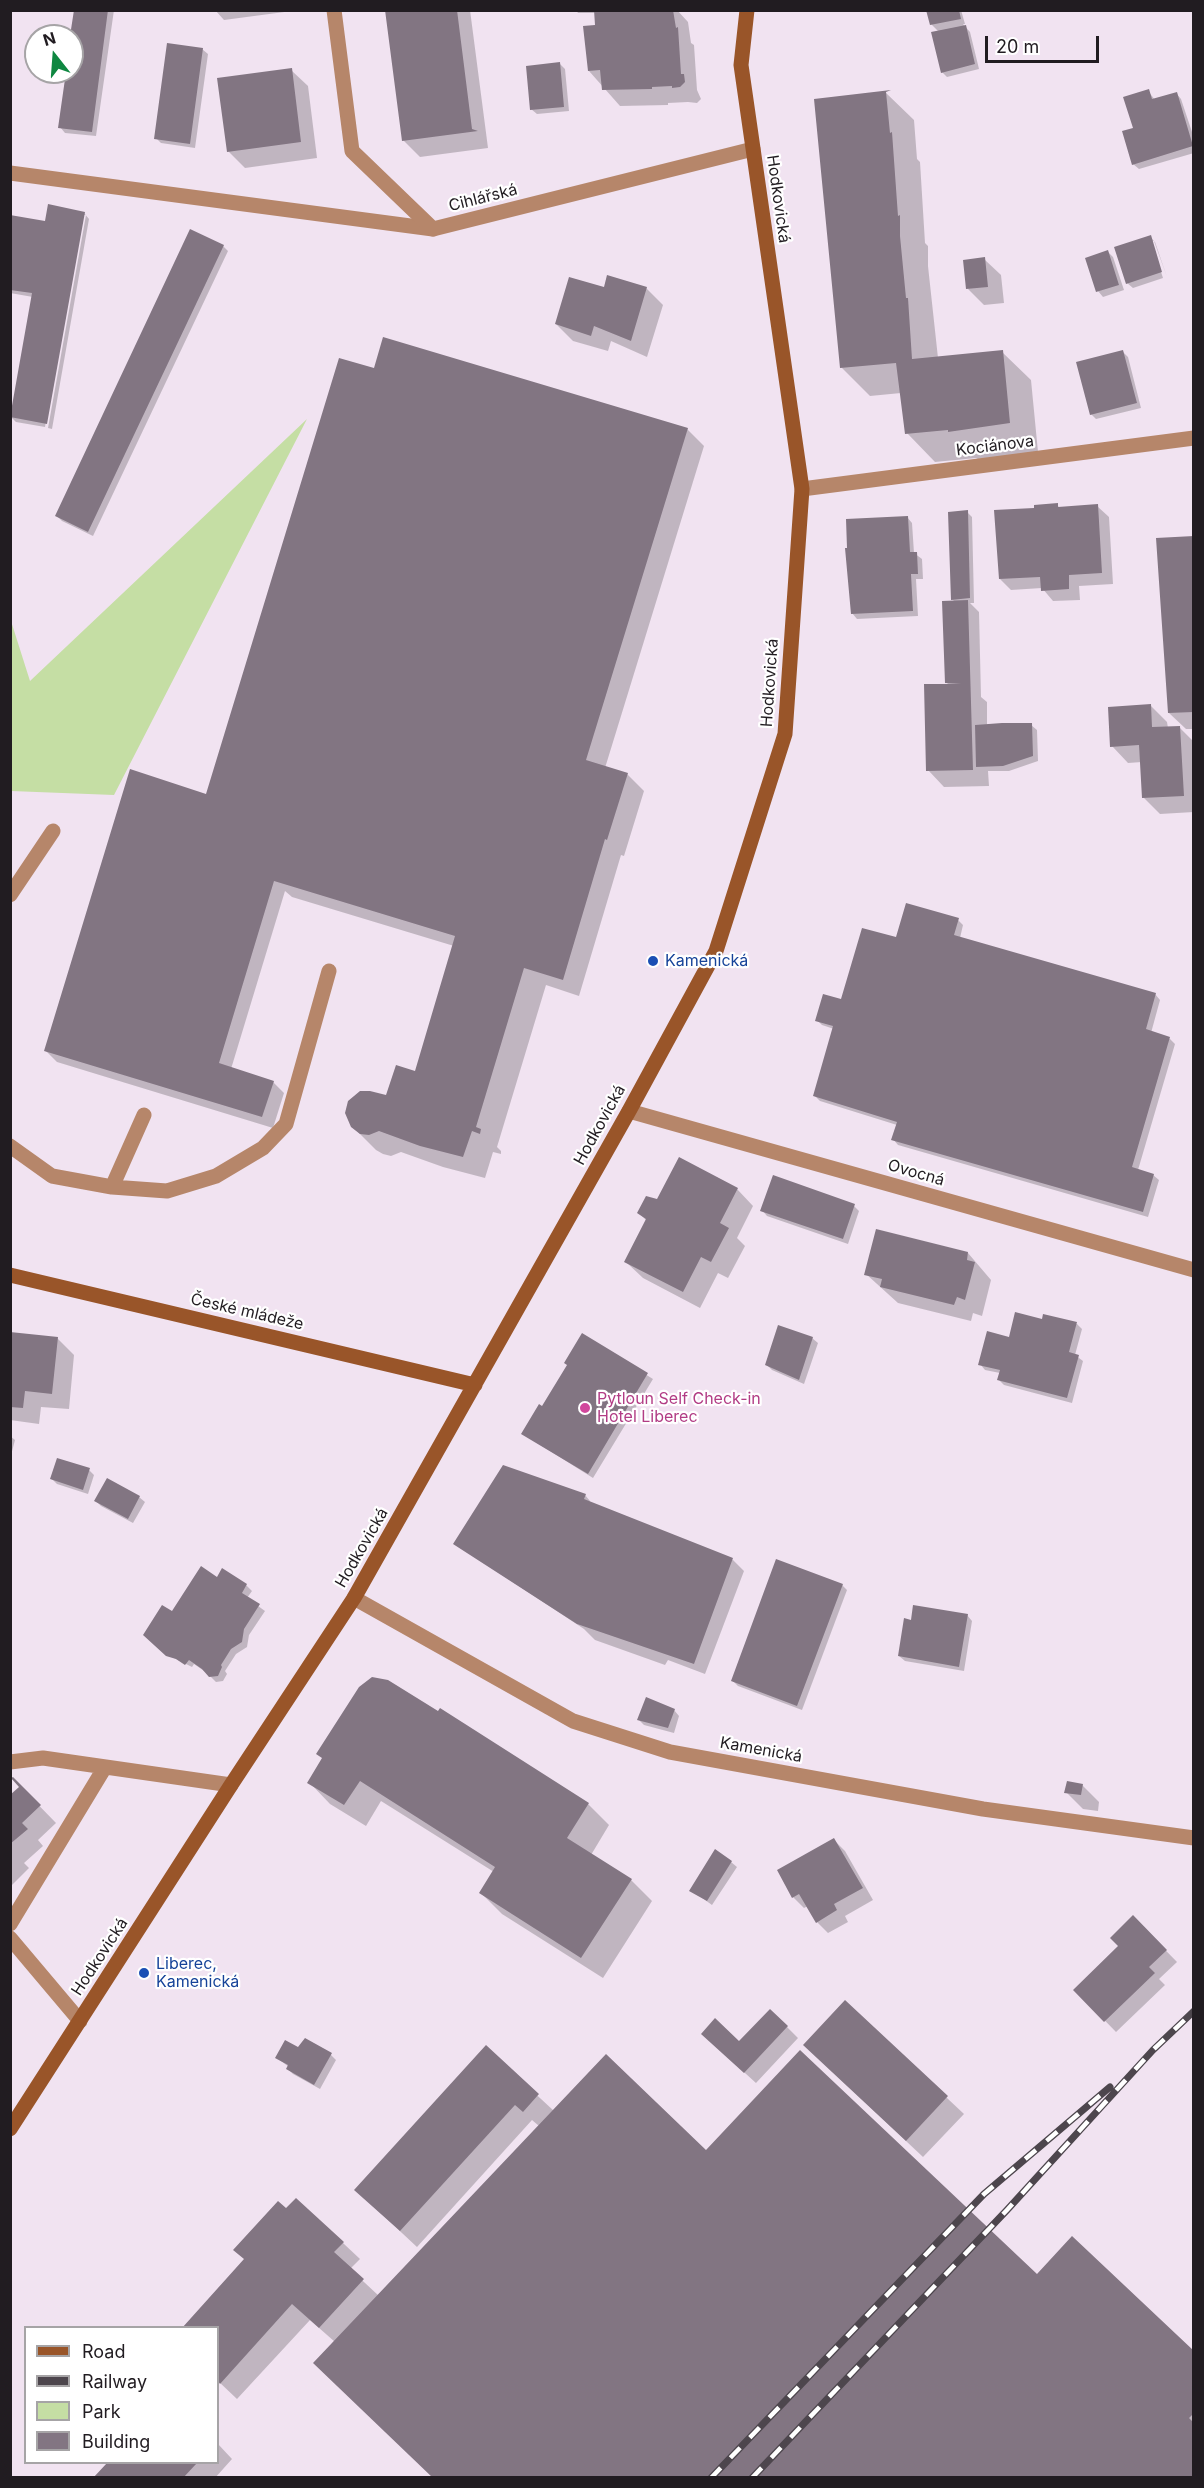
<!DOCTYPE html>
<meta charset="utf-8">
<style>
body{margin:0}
#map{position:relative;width:1204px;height:2488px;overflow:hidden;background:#f1e3f1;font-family:Inter,sans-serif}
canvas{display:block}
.frame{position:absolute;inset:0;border:12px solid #211c21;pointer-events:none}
.legend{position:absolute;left:24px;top:2326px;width:195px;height:138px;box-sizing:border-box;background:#fff;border:2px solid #a6a4a6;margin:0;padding:8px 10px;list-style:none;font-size:18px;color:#211c21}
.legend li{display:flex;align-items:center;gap:12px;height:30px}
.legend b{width:30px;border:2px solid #a6a4a6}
.north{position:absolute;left:24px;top:24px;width:60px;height:60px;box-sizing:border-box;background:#fff;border:2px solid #a6a4a6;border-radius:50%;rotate:343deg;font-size:16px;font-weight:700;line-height:24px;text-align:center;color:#211c21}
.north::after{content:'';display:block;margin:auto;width:21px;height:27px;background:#0f8741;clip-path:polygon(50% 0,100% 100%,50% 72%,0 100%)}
.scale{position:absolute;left:985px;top:36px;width:114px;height:27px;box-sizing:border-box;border:3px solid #211c21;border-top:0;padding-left:8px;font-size:18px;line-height:21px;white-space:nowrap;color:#211c21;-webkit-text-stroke:4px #fff;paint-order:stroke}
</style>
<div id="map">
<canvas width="1204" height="2488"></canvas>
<div class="frame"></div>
<ul class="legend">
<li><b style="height:8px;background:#995529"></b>Road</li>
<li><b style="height:8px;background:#4d464d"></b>Railway</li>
<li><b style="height:16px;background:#c5dea4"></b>Park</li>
<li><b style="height:16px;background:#827582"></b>Building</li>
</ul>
<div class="north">N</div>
<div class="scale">20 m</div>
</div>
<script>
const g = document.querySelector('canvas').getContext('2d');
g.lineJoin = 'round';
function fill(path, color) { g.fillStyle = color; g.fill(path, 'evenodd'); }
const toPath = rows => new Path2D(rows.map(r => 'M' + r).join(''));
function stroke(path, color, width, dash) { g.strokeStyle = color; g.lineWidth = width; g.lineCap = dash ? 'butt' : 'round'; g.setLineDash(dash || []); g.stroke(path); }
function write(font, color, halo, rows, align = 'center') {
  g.font = font + ' Inter,sans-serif'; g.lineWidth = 4.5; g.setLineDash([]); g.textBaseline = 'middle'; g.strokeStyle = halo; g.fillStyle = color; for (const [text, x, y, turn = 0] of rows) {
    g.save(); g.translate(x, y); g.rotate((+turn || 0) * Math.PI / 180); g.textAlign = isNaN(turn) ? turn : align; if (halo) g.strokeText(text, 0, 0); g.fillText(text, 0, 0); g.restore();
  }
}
const green = toPath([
 [307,419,114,795,11,791,11,621,30,681]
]);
const shadow = toPath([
 [75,10,114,10,96,136,65,133,60,127,67,72,72,72],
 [215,10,292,10,292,11,224,20],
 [387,10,470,10,488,148,420,157,403,140],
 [576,10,677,10,688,22,691,43,694,45,697,90,701,99,697,103,688,102,668,103,668,105,620,106,589,71,597,26,595,13,578,13],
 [928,10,961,10,965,24,963,24,970,32,979,69,947,77,942,72,939,32,931,24],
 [202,49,208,54,195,148,161,143,156,138],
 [560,64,565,69,569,111,537,114,531,109],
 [291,70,308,86,317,158,245,168,228,151],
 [1148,91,1155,100,1176,93,1181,99,1194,138,1194,153,1139,169,1133,164],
 [885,92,914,120,917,159,920,162,925,243,928,246,928,266,938,358,1002,352,1031,380,1038,452,978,459,976,458,935,462,907,433,901,393,870,396,841,367],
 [84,213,89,219,52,429,48,428,86,215,83,215,45,427,16,422,11,417,33,297,10,293,10,220,46,223],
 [1150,237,1155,242,1167,277,1154,241,1151,241,1163,278,1133,288,1127,283],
 [223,246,228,251,93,536,62,521,57,516],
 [1108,252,1113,257,1124,290,1103,297,1098,291],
 [984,259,1001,275,1004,303,984,305,968,289],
 [646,288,663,305,647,357,611,341,608,351,573,341,556,324,605,289],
 [1123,352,1128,357,1141,408,1096,419,1091,414],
 [375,370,687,429,704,446,605,768,627,774,644,791,624,856,621,855,579,996,546,985,497,1147,501,1151,501,1154,493,1152,485,1178,443,1167,401,1152,391,1156,383,1154,376,1150,354,1128,416,1073,454,946,292,897,285,891,231,1069,273,1082,284,1093,273,1128,57,1062,46,1051,207,796],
 [1057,505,1060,508,1097,506,1109,517,1113,584,1079,586,1080,600,1053,601,1042,588,1011,590,1000,579,1036,509],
 [967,512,972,517,974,603,970,603,979,612,981,697,987,702,987,726,1031,725,1037,730,1038,761,1009,771,988,771,989,786,944,787,928,770,950,686,946,682,955,602,952,599],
 [907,517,912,523,914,553,922,559,923,579,916,579,918,616,857,619,852,613,849,550],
 [1194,537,1194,729,1186,729,1169,713],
 [1151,706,1167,722,1168,728,1180,728,1194,742,1194,812,1160,814,1143,797,1142,762,1128,763,1112,746],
 [958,920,963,925,960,938,1155,994,1160,1000,1151,1033,1170,1039,1175,1044,1138,1170,1153,1175,1159,1180,1148,1217,898,1145,893,1139,897,1125,820,1101,815,1096,834,1029,822,1025,817,1020,842,1000,897,939],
 [737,1189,753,1206,737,1238,745,1246,728,1278,718,1273,700,1308,643,1278,626,1262,647,1221,639,1213,657,1201],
 [854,1206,859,1211,848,1244,767,1216,762,1210],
 [968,1253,991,1280,982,1316,973,1313,971,1321,898,1303,866,1274],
 [1043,1321,1077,1324,1082,1329,1075,1355,1083,1361,1072,1403,1004,1385,999,1380,1000,1373,985,1370,980,1364],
 [10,1334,57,1338,74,1355,69,1409,41,1407,39,1424,10,1420],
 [582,1335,653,1379,593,1478,523,1434,542,1408,568,1365],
 [812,1338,818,1343,804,1384,772,1370,766,1364],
 [10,1436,15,1440,10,1459],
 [89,1470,94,1475,88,1494,57,1484,52,1479],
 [585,1495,590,1501,589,1503,733,1560,744,1571,705,1674,668,1660,665,1665,595,1640,584,1629,455,1544],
 [139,1497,145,1502,133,1523,101,1506,96,1501],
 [223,1570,246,1585,252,1591,247,1598,265,1611,249,1635,247,1647,236,1654,225,1671,227,1674,223,1681,216,1682,207,1673,194,1664,192,1667,166,1654,172,1613,218,1579],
 [842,1585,847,1590,802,1710,738,1686,732,1680],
 [967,1615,972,1621,964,1671,905,1661,899,1656],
 [674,1710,679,1716,674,1733,644,1725,639,1720],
 [323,1759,588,1804,609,1825,591,1855,631,1880,652,1901,603,1978,502,1914,481,1893,494,1872,381,1801,366,1826,330,1804,309,1782],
 [1082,1785,1099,1802,1098,1811,1083,1809,1066,1792],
 [21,1787,56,1823,38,1840,43,1846,24,1863,29,1868,11,1886,10,1797],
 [834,1840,845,1851,873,1900,845,1916,848,1922,828,1933,817,1922,808,1906,804,1908,793,1897],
 [731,1862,737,1867,712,1905,691,1890],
 [1133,1917,1177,1962,1159,1979,1165,1985,1116,2032,1075,1990,1120,1946],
 [845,2002,964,2114,923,2157,821,2061],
 [787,2027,798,2038,756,2083,714,2045,740,2043],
 [486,2048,554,2111,706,2152,1037,2276,1194,2354,1194,2424,335,2342,310,2320,237,2399,218,2381,218,2328,245,2259,286,2210,343,2243,360,2259,350,2269,379,2296,539,2126,532,2120,417,2247,373,2206],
 [299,2049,331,2055,336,2060,320,2089,293,2074,288,2069,289,2067,277,2058],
 [218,2444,232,2459,215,2478,95,2478,109,2462,218,2462]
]);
const building = toPath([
 [74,10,108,10,92,132,58,128,66,72,72,72,70,36],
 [385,10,457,10,472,129,478,131,402,141],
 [594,10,673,10,676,28,678,27,681,74,684,74,685,82,680,87,672,88,672,86,652,87,652,89,602,90,600,70,588,71,583,26,595,25],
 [926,10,959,10,961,19,930,25],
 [966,25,975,64,941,73,931,32],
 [167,43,203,48,190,144,154,139],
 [560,62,564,107,530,110,526,66],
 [292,68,301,142,227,152,217,78],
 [1149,89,1152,99,1177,92,1193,146,1132,165,1122,131,1133,128,1123,97],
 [891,90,886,92,890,133,892,132,898,216,900,215,900,236,906,298,908,298,912,359,1003,350,1010,423,948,432,948,430,905,434,896,363,840,368,814,99],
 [48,204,85,212,47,424,10,417,32,293,10,290,10,215,45,221],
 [190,229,224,245,88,532,55,516],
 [1151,235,1162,272,1126,284,1114,247],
 [1108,250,1119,285,1096,292,1085,258],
 [985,257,988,287,966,289,963,260],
 [607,275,647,287,631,341,594,326,591,336,555,324,569,277,604,287],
 [383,337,688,428,586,760,628,773,607,840,605,839,563,980,524,968,476,1127,481,1129,480,1134,472,1131,463,1157,420,1146,379,1131,369,1135,360,1134,351,1127,345,1113,348,1101,360,1091,370,1091,386,1095,396,1065,415,1071,455,936,274,881,219,1063,274,1081,262,1117,44,1051,130,769,206,794,339,358,374,368],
 [1123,350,1137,403,1090,415,1076,362],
 [1058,503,1058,507,1098,504,1102,573,1069,575,1069,589,1041,591,1040,577,999,579,994,510,1034,508,1034,505],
 [968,510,970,598,951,600,948,512],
 [908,516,910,552,917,552,918,574,911,574,913,611,851,614,845,548,847,548,846,519],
 [1194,536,1194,712,1168,713,1156,538],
 [968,600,973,770,926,771,924,684,961,684,945,683,942,601],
 [1151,704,1152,727,1180,726,1184,796,1142,798,1139,745,1110,747,1108,707],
 [1002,723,1032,723,1033,756,1003,766,976,767,975,725],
 [906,903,959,918,954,935,1156,993,1146,1029,1170,1037,1132,1167,1154,1174,1143,1212,891,1140,897,1122,813,1096,833,1026,815,1021,823,994,841,999,862,928,896,937],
 [679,1157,738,1188,720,1223,729,1228,711,1262,701,1257,683,1292,624,1262,646,1219,637,1213,646,1196,657,1199],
 [773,1175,855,1204,843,1239,760,1211],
 [876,1229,968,1252,967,1260,975,1262,965,1300,957,1297,954,1305,880,1287,882,1279,864,1275],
 [1015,1312,1042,1319,1043,1314,1077,1322,1069,1352,1079,1355,1067,1398,997,1380,1000,1370,978,1365,987,1331,1009,1337],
 [778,1325,813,1337,799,1380,765,1365],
 [10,1332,58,1337,52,1394,25,1391,23,1408,10,1407],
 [582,1333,648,1373,588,1474,521,1434,539,1404,542,1406,567,1365,564,1363],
 [57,1458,90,1468,83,1490,50,1479],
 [503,1465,586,1494,584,1499,733,1558,694,1664,577,1624,453,1544],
 [107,1478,140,1496,128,1519,94,1501],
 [776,1559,843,1584,797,1706,731,1681],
 [201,1566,217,1577,222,1568,247,1584,242,1593,260,1604,244,1629,242,1642,231,1649,221,1665,222,1667,218,1676,209,1677,202,1669,189,1660,185,1665,176,1659,166,1656,143,1635,162,1605,172,1611],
 [913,1605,968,1614,959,1667,898,1656,904,1618,911,1620],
 [372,1677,388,1680,438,1711,440,1708,589,1803,567,1838,632,1879,581,1958,479,1893,495,1867,360,1781,344,1805,307,1783,322,1758,316,1754,359,1687],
 [646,1697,675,1709,668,1728,637,1720],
 [13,1777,41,1805,22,1823,28,1829,10,1844,10,1795,19,1787,11,1778],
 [1067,1781,1083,1784,1081,1795,1064,1793],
 [834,1838,863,1888,834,1904,837,1910,816,1923,799,1894,792,1898,777,1870],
 [715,1849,732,1861,707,1901,689,1891],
 [1133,1915,1167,1950,1149,1967,1155,1973,1104,2022,1073,1990,1118,1946,1110,1938],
 [845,2000,948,2096,906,2141,803,2045],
 [770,2009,788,2026,744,2073,701,2034,715,2018,739,2041],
 [305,2038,332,2053,314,2085,286,2069,288,2065,275,2058,285,2040,298,2047],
 [486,2045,539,2094,523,2112,515,2105,400,2231,354,2190],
 [800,2050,1037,2274,1072,2236,1194,2351,1194,2413,1189,2418,1194,2423,1194,2478,433,2478,313,2363,606,2054,706,2150],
 [296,2198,344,2242,334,2252,364,2279,319,2328,292,2304,220,2384,218,2381,218,2328,182,2328,244,2259,233,2250,278,2201,286,2208],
 [107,2463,197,2463,183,2478,93,2478]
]);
const lane = toPath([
 [10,173,433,229],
 [10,895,53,831],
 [10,1146,52,1176,112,1187,167,1191,216,1176,263,1148,286,1124,329,971],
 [112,1187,144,1115],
 [10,1762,43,1758,231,1785],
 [10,1924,105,1767],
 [10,1938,80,2021]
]);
const street = toPath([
 [334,10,352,151,433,229,753,149],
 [802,489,1194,438],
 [629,1111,1194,1270],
 [354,1598,573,1721,670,1752,983,1809,1194,1838]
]);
const secondary = toPath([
 [10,1275,475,1385],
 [10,2129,231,1785,354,1598,629,1111,716,951,785,734,802,489,741,65,747,10]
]);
const rail = toPath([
 [711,2478,984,2194,1110,2087],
 [752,2478,1007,2210,1153,2050,1194,2011]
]);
const markers = [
 [653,961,6,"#1a4fb4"],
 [585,1408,6,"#d1479c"],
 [144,1973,6,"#1a4fb4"]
];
const streetNames = [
 ["Cihlářská",483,198,-14],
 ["Hodkovická",778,199,82],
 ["Kociánova",995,446,-7],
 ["Hodkovická",770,683,-86],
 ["Hodkovická",600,1125,-61],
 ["Ovocná",916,1173,16],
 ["České mládeže",247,1312,13],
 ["Hodkovická",362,1548,-60],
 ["Kamenická",761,1750,10],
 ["Hodkovická",100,1957,-57]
];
const transitNames = [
 ["Kamenická",665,961],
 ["Liberec,",156,1964],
 ["Kamenická",156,1982]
];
const hotelNames = [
 ["Pytloun Self Check-in",597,1399],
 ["Hotel Liberec",597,1417]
];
fill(green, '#c5dea4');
fill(shadow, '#0003');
fill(building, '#827582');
stroke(lane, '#b6866a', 15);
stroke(street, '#b6866a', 15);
stroke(secondary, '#995529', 15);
stroke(rail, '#4d464d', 7);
stroke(rail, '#fff', 4.5, [14]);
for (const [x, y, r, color] of markers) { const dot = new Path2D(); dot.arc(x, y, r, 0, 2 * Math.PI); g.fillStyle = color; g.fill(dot); stroke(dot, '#fff', 2); }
write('16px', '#211c21', '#fff', streetNames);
write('16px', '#164399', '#fff', transitNames, 'left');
write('16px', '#b23c85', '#fff', hotelNames, 'left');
</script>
